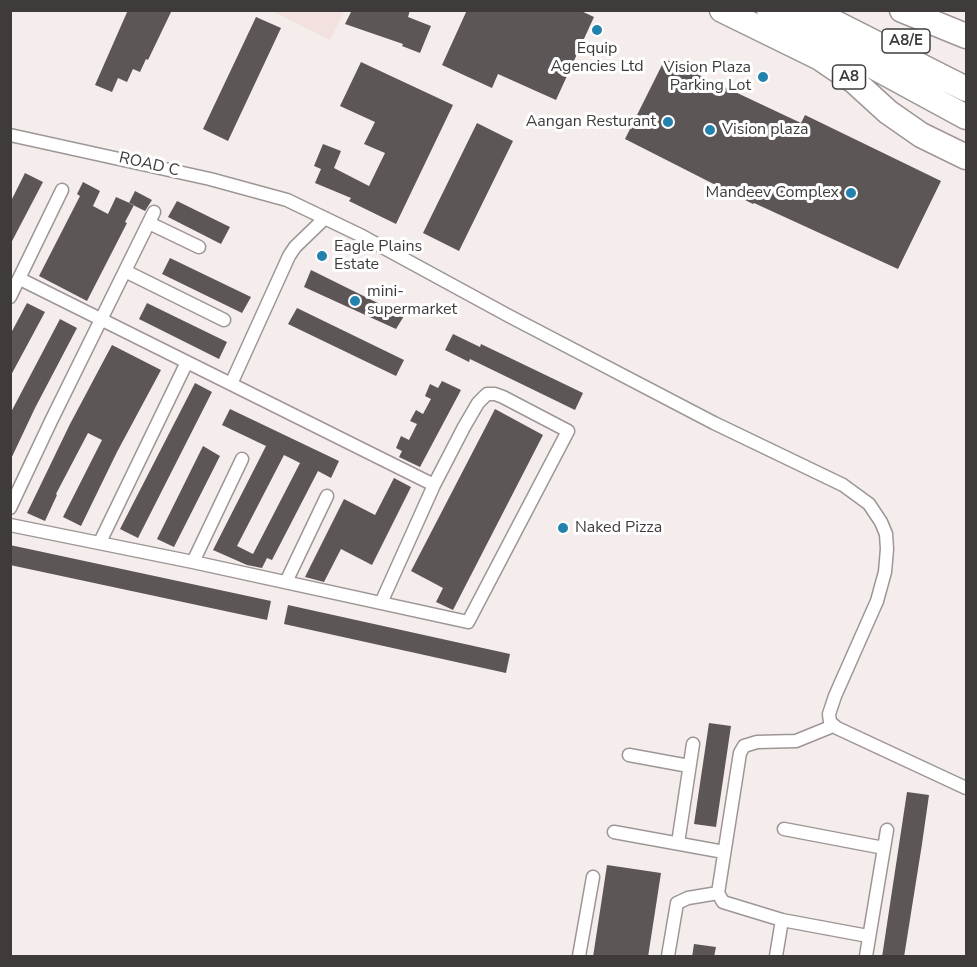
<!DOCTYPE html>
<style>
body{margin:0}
#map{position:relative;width:977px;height:967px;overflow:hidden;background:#f5edec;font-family:"Nunito Sans",sans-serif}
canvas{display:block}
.frame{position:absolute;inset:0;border:12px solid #3f3b3b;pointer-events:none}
</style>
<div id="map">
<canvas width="977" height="967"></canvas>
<div class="frame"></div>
</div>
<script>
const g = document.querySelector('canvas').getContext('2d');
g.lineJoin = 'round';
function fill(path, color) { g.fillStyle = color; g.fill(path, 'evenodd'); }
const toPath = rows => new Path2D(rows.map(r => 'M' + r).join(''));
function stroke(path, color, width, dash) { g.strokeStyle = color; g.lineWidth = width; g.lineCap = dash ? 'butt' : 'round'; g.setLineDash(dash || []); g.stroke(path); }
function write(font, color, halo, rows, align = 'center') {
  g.font = font + ' "Nunito Sans",sans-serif'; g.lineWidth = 6; g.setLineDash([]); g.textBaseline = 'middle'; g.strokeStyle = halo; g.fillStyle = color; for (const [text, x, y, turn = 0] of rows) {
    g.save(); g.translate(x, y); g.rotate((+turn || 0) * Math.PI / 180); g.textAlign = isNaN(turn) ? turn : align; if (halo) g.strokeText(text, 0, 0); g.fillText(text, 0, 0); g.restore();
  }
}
const built = toPath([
 [271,11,345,11,330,40]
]);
const building = toPath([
 [128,10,172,10,148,60,146,59,140,72,133,69,127,82,118,78,112,92,95,85],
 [352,10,410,10,408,17,431,26,420,53,402,46,403,44,345,24],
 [467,10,579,10,594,17,556,100,498,74,492,88,442,65],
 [256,17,281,28,228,141,203,129],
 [665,59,801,123,805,115,941,181,898,269,754,203,753,204,625,139],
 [361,62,453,105,396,224,349,201,351,198,315,183,321,169,314,166,323,144,341,151,334,168,369,186,385,153,364,144,375,122,340,106],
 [477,123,513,141,459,251,423,233],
 [25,173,43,182,10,245,10,203],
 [83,182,100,191,93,206,108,214,116,197,134,205,125,222,127,223,87,301,39,276,80,196,77,194],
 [135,191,152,200,145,211,129,203],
 [177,201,230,227,221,244,168,217],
 [170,258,251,297,242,313,162,274],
 [311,270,404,316,396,329,304,287],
 [27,303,45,312,10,377,10,335],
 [147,303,227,342,219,359,139,319],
 [297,308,404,360,396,376,288,324],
 [60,319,77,328,35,408,10,461,10,414],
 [453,334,480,347,481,344,583,393,575,410,470,359,469,362,445,350],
 [112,345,161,370,117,452,81,526,63,517,102,440,88,433,56,494,57,495,45,521,27,513,70,424],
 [442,381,461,390,420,467,399,457,402,451,396,448,401,436,409,440,417,424,410,421,416,410,423,414,431,399,425,396,430,384,438,388],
 [195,383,212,392,138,538,120,529],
 [230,409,339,461,331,478,318,471,272,560,267,558,262,568,247,565,213,550,266,446,222,425],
 [284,455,300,463,253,554,237,546],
 [495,409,543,435,453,610,436,602,443,588,411,571],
 [203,446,220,456,174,547,157,539],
 [394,478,411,487,372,565,341,549,324,582,305,577,344,499,375,515],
 [10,545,271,601,267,620,10,565],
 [288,605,510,654,506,673,284,624],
 [709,723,731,726,716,827,694,824],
 [907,792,929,795,922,844,904,957,882,957],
 [607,865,661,873,648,957,593,957],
 [694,944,716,947,714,957,692,957]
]);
const street = toPath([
 [10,135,210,179,287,200,362,236,509,316,714,423,843,485,869,504,881,522,886,534,887,549,885,572,877,601,835,696,829,714,830,722,837,728,966,788],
 [149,223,199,247],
 [125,271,224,320],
 [20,279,434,485,381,603],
 [10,297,62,190],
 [231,384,289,256,295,247,325,218],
 [10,508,51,421,154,212],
 [10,525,193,562,468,622,568,431,503,397,495,394,487,394,478,403,464,427,434,485],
 [100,542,187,362],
 [193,562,242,459],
 [286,582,327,496],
 [833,726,796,741,757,742,744,746,740,753,718,893,723,902,782,920,868,936],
 [629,755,689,766],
 [784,829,884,848],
 [614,832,724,852],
 [678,843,693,744],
 [579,956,593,877],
 [668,956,677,903,688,898,718,893],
 [776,956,782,920],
 [866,956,887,830]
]);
const highway = toPath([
 [722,10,820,58,854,81,888,112,921,135,966,157],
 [769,10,966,117],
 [810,10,966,89],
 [902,10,966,36]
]);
const markers = [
 [597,30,6,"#2281ad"],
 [763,77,6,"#2281ad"],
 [668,122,6,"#2281ad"],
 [710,130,6,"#2281ad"],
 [851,193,6,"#2281ad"],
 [322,256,6,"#2281ad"],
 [355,301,6,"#2281ad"],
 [563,528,6,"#2281ad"]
];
const shields = [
 [906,41,48],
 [849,77,33]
];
const shieldNames = [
 ["A8/E",906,41],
 ["A8",849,77]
];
const poiNames = [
 ["Equip",597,49,"center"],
 ["Agencies Ltd",597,67,"center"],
 ["Vision Plaza",751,68,"right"],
 ["Parking Lot",751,86,"right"],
 ["Aangan Resturant",656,122,"right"],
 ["Vision plaza",722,130],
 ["Mandeev Complex",839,193,"right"],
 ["Eagle Plains",334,247],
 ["Estate",334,265],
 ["mini-",367,292],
 ["supermarket",367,310],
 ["Naked Pizza",575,528]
];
const streetNames = [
 ["ROAD C",149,165,13]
];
fill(built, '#f3e1e0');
fill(building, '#5d5656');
stroke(street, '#9e9696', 15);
stroke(highway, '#9e9696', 27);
stroke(street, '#fff', 12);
stroke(highway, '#fff', 24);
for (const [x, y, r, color] of markers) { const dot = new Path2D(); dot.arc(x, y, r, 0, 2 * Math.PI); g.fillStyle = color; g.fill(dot); stroke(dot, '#fff', 2); }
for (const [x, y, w] of shields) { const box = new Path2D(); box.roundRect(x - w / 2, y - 12, w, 24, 4.5); g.fillStyle = '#fff'; g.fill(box); stroke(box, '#3f3b3b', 1.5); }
write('bold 15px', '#3f3b3b', null, shieldNames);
write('16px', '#3f3b3b', '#fff', poiNames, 'left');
write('16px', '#3f3b3b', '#fff', streetNames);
</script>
